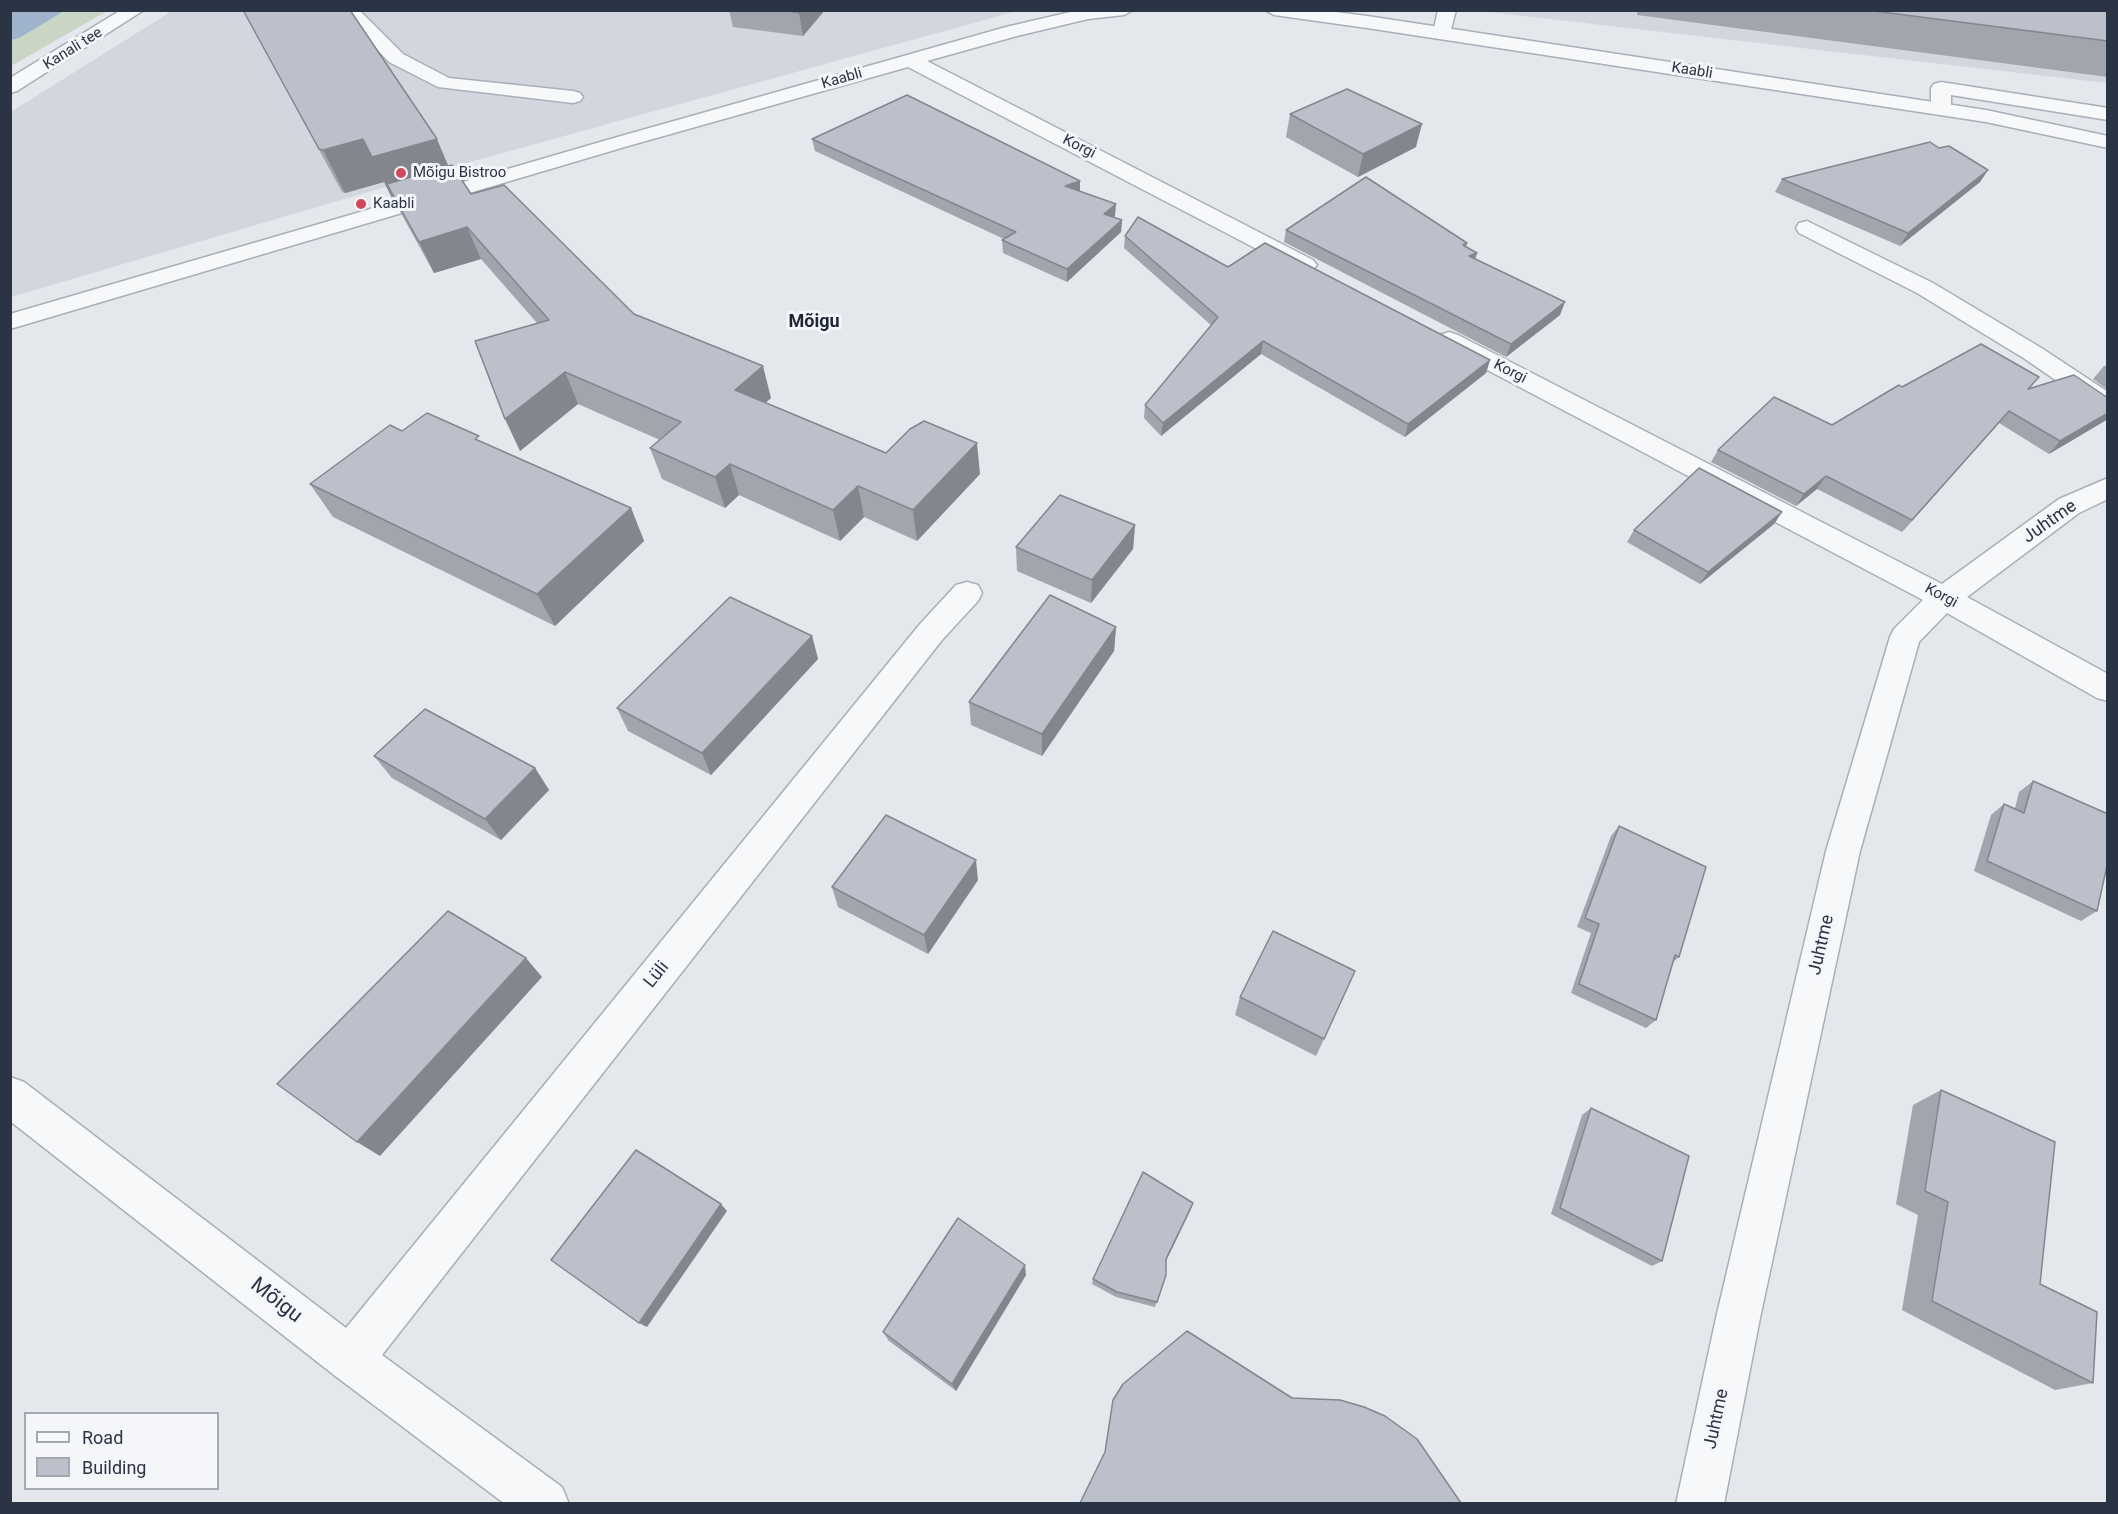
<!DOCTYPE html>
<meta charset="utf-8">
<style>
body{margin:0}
#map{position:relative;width:2118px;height:1514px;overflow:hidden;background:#e4e7ec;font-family:Roboto,sans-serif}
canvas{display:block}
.frame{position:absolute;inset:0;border:12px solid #2b3445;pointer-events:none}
.legend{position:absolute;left:24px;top:1412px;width:195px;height:78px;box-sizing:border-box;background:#f4f6f9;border:2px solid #a4a8b1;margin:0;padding:8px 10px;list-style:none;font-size:18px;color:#2b3445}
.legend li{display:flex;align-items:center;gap:12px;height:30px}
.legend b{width:30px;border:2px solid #a4a8b1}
</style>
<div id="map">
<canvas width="2118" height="1514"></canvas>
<div class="frame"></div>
<ul class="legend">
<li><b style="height:8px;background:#f7f8fa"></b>Road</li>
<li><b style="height:16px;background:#bbc0ca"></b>Building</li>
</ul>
</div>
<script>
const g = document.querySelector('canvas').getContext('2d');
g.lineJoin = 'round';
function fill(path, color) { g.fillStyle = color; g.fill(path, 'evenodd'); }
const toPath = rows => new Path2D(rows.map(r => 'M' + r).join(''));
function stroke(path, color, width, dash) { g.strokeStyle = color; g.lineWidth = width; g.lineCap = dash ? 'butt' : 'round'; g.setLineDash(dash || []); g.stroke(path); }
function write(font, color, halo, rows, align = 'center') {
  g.font = font + ' Roboto,sans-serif'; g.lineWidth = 6; g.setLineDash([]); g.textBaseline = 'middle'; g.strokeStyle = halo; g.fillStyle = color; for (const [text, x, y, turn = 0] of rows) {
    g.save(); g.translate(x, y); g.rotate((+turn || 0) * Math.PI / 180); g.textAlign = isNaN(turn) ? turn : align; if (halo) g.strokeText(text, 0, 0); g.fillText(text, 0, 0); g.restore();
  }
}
const built = toPath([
 [172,11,1017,11,470,162,11,297,11,112],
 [1480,11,2107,11,2107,83]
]);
const green = toPath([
 [62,11,107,11,11,66,11,40]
]);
const water = toPath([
 [11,10,64,10,64,11,19,38,11,40]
]);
const lane = toPath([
 [339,10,359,10,403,54,449,78,573,91,580,93,583,97,580,101,573,103,438,87,389,62,339,10],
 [1438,10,1456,10,1449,37,1435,37,1433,33,1438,10],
 [1941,82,2108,108,2108,120,1951,95,1951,109,1948,113,1941,115,1934,113,1931,109,1931,88,1934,84,1941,82],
 [1807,221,1933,283,2043,349,2108,392,2108,412,2099,410,2025,359,1917,293,1799,233,1796,228,1799,223,1807,221]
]);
const street = toPath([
 [121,10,144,10,17,91,10,93,10,78,121,10],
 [1079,10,1133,10,1124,15,1088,19,1017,36,927,61,1313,260,1317,265,1313,270,1305,272,1297,270,908,67,628,146,10,329,10,314,614,138,1006,27,1079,10],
 [1265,10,1320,10,1367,16,1986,110,2108,136,2108,148,1986,122,1367,28,1274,15,1265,10],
 [1449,332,1458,335,1942,584,2059,499,2108,478,2108,499,2079,513,1967,597,2108,674,2108,701,2097,698,1947,613,1919,642,1860,851,1760,1318,1724,1504,1676,1504,1716,1318,1826,851,1890,637,1894,629,1923,600,1440,345,1437,340,1440,335,1449,332],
 [967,582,978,585,982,593,978,601,942,640,382,1355,562,1487,569,1504,505,1504,334,1375,10,1121,10,1077,24,1082,346,1328,920,624,956,585,967,582]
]);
const wall = toPath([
 [243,10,449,166,471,194,634,314,771,398,765,403,886,453,980,474,917,541,864,517,840,541,739,495,725,508,662,479,650,448,660,440,578,404,520,451,537,323,481,259,434,273,402,215,394,200,393,200,384,182,345,193,342,192],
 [729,10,825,10,803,36,733,27],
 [1637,10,2108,10,2108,77,1637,15],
 [1290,114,1416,147,1358,177,1286,137],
 [812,139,1080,191,1115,216,1114,217,1122,220,1121,232,1067,282,1003,253,1002,240,1004,239,815,151],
 [1939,148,1988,170,1980,182,1900,246,1775,192,1782,179],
 [1286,230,1467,243,1466,247,1477,253,1475,259,1560,315,1506,357,1284,242],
 [1125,236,1228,267,1490,360,1486,373,1405,437,1261,354,1161,436,1144,418,1145,405,1212,326,1124,248],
 [2108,365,2108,390,2093,379,2104,366],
 [1902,387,2029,389,2108,398,2108,419,2049,454,1999,423,1902,532,1817,489,1796,506,1711,462,1718,450,1832,425],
 [402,431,482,442,631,508,644,541,555,626,333,517,310,484],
 [1782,512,1774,524,1700,584,1627,542,1634,530],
 [1135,525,1133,549,1091,603,1017,571,1016,547],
 [1116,627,1114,651,1042,756,971,725,969,702],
 [812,636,818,659,711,775,628,731,617,708],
 [374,756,535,768,549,790,501,840,392,778],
 [2033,781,2097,911,2081,921,1974,871,1991,815,2004,804,2015,808,2019,792],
 [1619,826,1679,957,1672,963,1656,1020,1646,1028,1571,993,1591,933,1577,927,1611,836],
 [978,880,928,954,838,907,832,887],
 [1240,997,1324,1039,1316,1056,1235,1015],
 [1941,1090,2040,1284,2093,1383,2055,1390,1902,1310,1918,1215,1896,1204,1913,1105],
 [1591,1108,1662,1261,1652,1266,1551,1214,1582,1115],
 [1191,1209,1166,1261,1166,1275,1155,1307,1116,1297,1092,1284,1093,1279],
 [1026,1275,956,1391,889,1341,883,1332]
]);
const shadedWall = toPath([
 [801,10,825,10,803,36,799,13],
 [1422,124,1416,147,1358,177,1363,154],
 [363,139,384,182,345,193,323,150],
 [437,139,455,182,387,184,394,200,393,200,372,157],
 [1988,170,1980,182,1900,246,1908,233],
 [1080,181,1080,193,1065,186],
 [1116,204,1115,216,1104,226,1104,214],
 [1122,220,1121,232,1067,282,1067,269],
 [467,227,481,259,434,273,419,242],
 [1477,253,1473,266,1469,256],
 [1565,302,1560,315,1506,357,1511,344],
 [1263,341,1261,354,1161,436,1163,423],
 [1490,360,1486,373,1405,437,1408,424],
 [763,366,771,398,744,422,735,390],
 [565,372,578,404,520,451,505,419],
 [2009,411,1999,423,1902,532,1912,520],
 [2108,413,2108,419,2049,454,2060,441],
 [977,443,980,474,917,541,913,510],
 [730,464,739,495,725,508,715,477],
 [1826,476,1817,489,1796,506,1804,494],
 [858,486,864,517,840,541,833,510],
 [631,508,644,541,555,626,537,594],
 [1782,512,1774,524,1700,584,1708,572],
 [1135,525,1133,549,1091,603,1092,580],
 [1116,627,1114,651,1042,756,1042,734],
 [812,636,818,659,711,775,702,753],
 [535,768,549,790,501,840,485,819],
 [976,860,978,880,928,954,924,935],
 [526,958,542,977,380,1156,357,1142],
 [1193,1203,1191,1209,1164,1265,1166,1259],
 [721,1204,727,1211,647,1327,639,1323],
 [1025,1265,1026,1275,956,1391,952,1384]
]);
const building = toPath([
 [243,10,350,10,437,139,372,157,363,139,323,150,319,149,243,10],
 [782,10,801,10,799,13,782,10],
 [1866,10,2108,10,2108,41,1866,10],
 [1347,89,1422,124,1363,154,1290,114,1347,89],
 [907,95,1080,181,1065,186,1116,204,1104,214,1122,220,1067,269,1002,240,1016,232,812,139,907,95],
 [1930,142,1939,148,1949,146,1988,170,1908,233,1782,179,1930,142],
 [452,165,471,194,504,185,634,314,763,366,735,390,886,453,910,429,924,421,977,443,913,510,858,486,833,510,730,464,715,477,650,448,681,422,565,372,505,419,475,341,549,320,467,227,419,242,387,184,452,165],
 [1366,177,1467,243,1463,245,1477,253,1469,256,1565,302,1511,344,1286,230,1366,177],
 [1138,217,1228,267,1265,243,1490,360,1408,424,1263,341,1163,423,1145,405,1218,317,1125,236,1138,217],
 [1981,344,2039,377,2028,389,2074,375,2108,398,2108,413,2060,441,2009,411,1912,520,1826,476,1804,494,1718,450,1774,397,1832,425,1899,385,1902,387,1981,344],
 [427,413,479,436,475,439,631,508,537,594,310,484,390,425,402,431,427,413],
 [1699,468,1782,512,1708,572,1634,530,1699,468],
 [1060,495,1135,525,1092,580,1016,547,1060,495],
 [1050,595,1116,627,1042,734,969,702,1050,595],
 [730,597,812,636,702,753,617,708,730,597],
 [425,709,535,768,485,819,374,756,425,709],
 [2033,781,2108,814,2108,861,2097,911,1987,861,2004,804,2024,813,2033,781],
 [886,815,976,860,924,935,832,887,886,815],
 [1619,826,1706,867,1679,957,1675,955,1656,1020,1579,984,1599,924,1585,918,1619,826],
 [448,911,526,958,357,1142,277,1084,448,911],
 [1273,931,1355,971,1324,1039,1240,997,1273,931],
 [1941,1090,2055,1142,2040,1284,2097,1312,2093,1383,1932,1301,1948,1202,1925,1191,1941,1090],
 [1591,1108,1689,1156,1662,1261,1560,1208,1591,1108],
 [636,1150,721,1204,639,1323,551,1260,636,1150],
 [1143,1172,1193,1203,1166,1259,1166,1275,1157,1302,1117,1292,1093,1279,1143,1172],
 [958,1218,1025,1265,952,1384,883,1332,958,1218],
 [1187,1331,1292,1398,1340,1400,1364,1407,1385,1416,1417,1439,1461,1503,1080,1503,1105,1452,1113,1400,1123,1384,1187,1331]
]);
const markers = [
 [401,173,6,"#d1495b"],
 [361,204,6,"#d1495b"]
];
const farStreetnames = [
 ["Kanali tee",73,49,-32],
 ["Kaabli",1692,71,9],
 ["Kaabli",842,79,-16],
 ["Korgi",1079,147,27],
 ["Korgi",1510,372,27],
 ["Korgi",1941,596,28]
];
const farPoinames = [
 ["Mõigu Bistroo",413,173],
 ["Kaabli",373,204]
];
const farQuarternames = [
 ["Mõigu",814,322]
];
const streetNames = [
 ["Juhtme",2050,522,-35],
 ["Juhtme",1822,945,-77],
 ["Lüli",657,975,-51],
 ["Juhtme",1717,1419,-78]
];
const nearStreetnames = [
 ["Mõigu",276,1301,38]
];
fill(built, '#d2d6de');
fill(green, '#c9d6c5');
fill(water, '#9fb4cc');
stroke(lane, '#a9aeb7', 3);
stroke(street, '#a9aeb7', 3);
fill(lane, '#f7f8fa');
fill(street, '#f7f8fa');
fill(wall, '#a1a5ae');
fill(shadedWall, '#83868d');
fill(building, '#bbc0ca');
stroke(building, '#83868d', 1.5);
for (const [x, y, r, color] of markers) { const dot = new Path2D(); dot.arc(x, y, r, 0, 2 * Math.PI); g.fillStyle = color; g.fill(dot); stroke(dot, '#f4f6f9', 2); }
write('15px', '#2b3445', '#f4f6f9', farStreetnames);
write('15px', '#2b3445', '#f4f6f9', farPoinames, 'left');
write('bold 18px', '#1d2536', '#f4f6f9', farQuarternames);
write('18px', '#2b3445', '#f4f6f9', streetNames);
write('21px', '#2b3445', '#f4f6f9', nearStreetnames);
</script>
